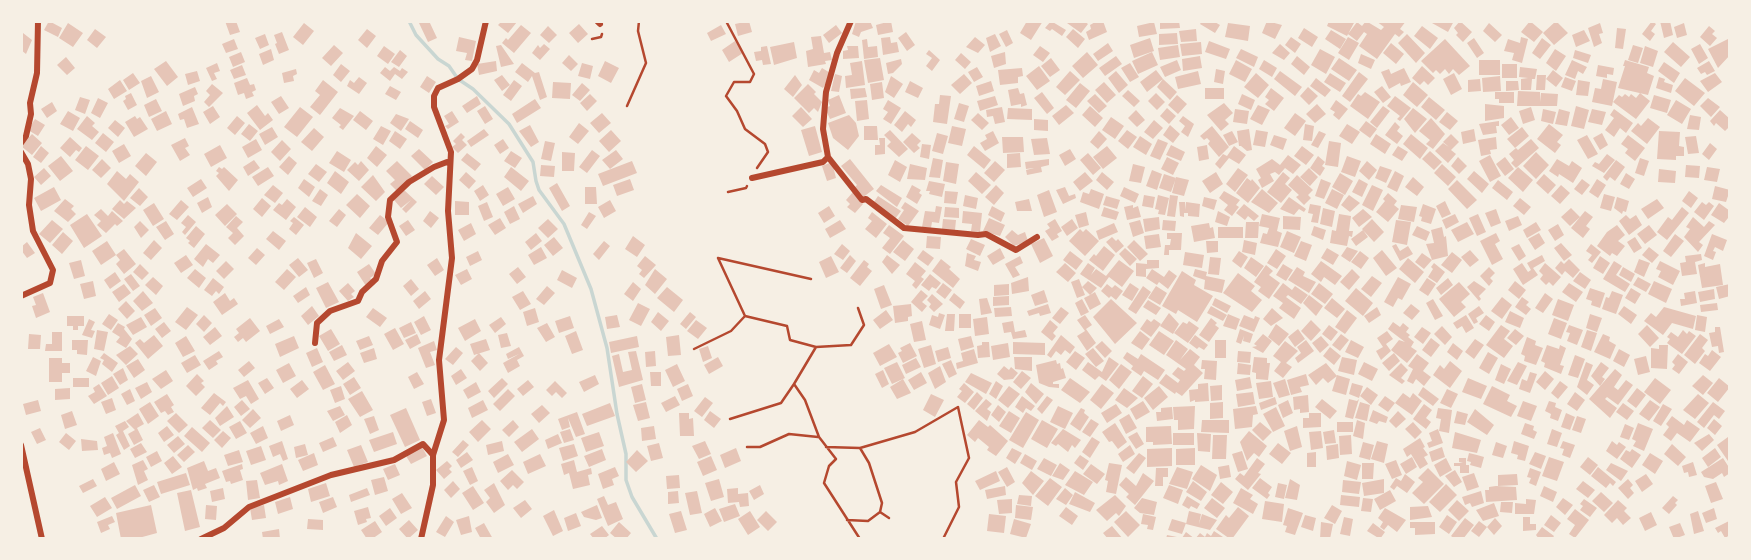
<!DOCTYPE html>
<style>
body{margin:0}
#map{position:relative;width:1751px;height:560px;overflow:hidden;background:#f6efe4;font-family:"Titillium Web",sans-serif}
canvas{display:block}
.frame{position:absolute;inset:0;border:23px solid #f6efe4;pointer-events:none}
</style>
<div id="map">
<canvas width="1751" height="560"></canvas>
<div class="frame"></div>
</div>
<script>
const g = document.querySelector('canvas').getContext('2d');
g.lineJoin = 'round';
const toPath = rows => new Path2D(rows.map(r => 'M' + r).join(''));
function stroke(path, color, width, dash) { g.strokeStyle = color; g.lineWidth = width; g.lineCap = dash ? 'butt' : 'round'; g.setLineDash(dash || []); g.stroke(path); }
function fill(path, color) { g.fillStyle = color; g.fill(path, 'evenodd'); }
const stream = toPath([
 [409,21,416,35,438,59,449,66,458,79,473,89,509,124,533,162,536,181,539,190,564,224,591,289,607,348,617,414,626,454,626,480,632,497,657,539]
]);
const building = toPath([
 [49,21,62,28,58,37,44,30],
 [225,21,236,21,240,32,230,35],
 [422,21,429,21,437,38,428,42,419,23],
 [502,21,515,21,517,22,508,33,498,25],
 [749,21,752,32,738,36,735,24],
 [856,21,870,21,873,28,861,32,859,37,852,34],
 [891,21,893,32,878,35,876,25],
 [1027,21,1043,21,1031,40,1020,33],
 [1051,21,1066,30,1062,36,1052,29,1050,31,1045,28],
 [1068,21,1084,21,1088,24,1081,33,1067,23],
 [1097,21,1103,21,1107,32,1089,40,1086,32,1091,29,1090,25],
 [1160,21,1179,21,1180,28,1160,29],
 [1202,21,1213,21,1220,25,1215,33,1200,24],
 [1267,21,1282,25,1275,39,1262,33],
 [1329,21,1355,21,1347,36,1327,26],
 [1366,21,1381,30,1384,27,1376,21,1406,21,1400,29,1404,32,1399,37,1395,34,1377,59,1359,46,1367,34,1364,32,1357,41,1348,34,1357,22,1362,26],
 [1434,21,1454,21,1448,32,1432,23],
 [1460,21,1472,32,1463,42,1456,35,1458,33,1454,28],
 [1530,21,1543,32,1534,42,1521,32],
 [1556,21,1568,33,1554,45,1543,33],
 [1652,21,1656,24,1651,31,1655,34,1650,41,1642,34],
 [1660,21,1670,21,1673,35,1664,38],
 [1154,22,1157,34,1139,37,1137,26],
 [68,23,83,33,73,47,59,38],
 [304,23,314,31,303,45,293,37],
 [1228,23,1250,26,1248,41,1225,37],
 [1489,23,1502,35,1495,42,1483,31],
 [1600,23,1603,33,1599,34,1602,43,1594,47,1588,28],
 [1684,23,1687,35,1677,38,1674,27],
 [579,24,588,34,578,43,569,33],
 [521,25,531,33,514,53,502,43,506,38,508,40],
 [721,25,726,34,711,41,707,33],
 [836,25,842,33,829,43,823,35],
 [548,26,557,35,549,43,540,35],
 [1422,26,1438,38,1430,49,1414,36],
 [1709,26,1715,31,1712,34,1717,38,1710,46,1700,37],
 [1304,28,1318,37,1312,47,1298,38],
 [1617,28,1626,29,1623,49,1615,48],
 [95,29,106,37,97,48,87,40],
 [367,29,376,36,367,48,358,40],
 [1073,29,1085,39,1078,48,1066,37],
 [1196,29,1197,41,1181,42,1179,31],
 [1007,30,1013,43,1006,47,999,34],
 [1331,30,1346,39,1340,49,1325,39],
 [1584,30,1590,41,1576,47,1572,35],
 [282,32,289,50,279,54,275,44,277,43,274,35],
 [906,32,915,45,907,51,898,38],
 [23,33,32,40,26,54,21,50],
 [1177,33,1178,44,1159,45,1159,34],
 [265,34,269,45,260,49,255,38],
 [995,34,1001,46,990,52,986,38],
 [1407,34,1425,53,1416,63,1398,43],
 [821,36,824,53,830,52,832,60,825,61,826,64,808,67,806,51,813,49,811,37],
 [459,37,476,41,472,61,465,60,467,53,456,51],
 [890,37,891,43,897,42,899,52,883,55,881,38],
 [975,37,985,45,978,53,966,47],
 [1291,37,1301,44,1295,53,1285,45],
 [1348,37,1359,43,1349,60,1338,53],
 [1521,37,1528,39,1522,63,1512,60,1514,53,1504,51,1508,39,1520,43],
 [1150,38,1154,51,1134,58,1130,45],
 [1474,38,1484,53,1477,58,1467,43],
 [1542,38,1551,45,1540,59,1532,53],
 [1730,38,1730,55,1718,68,1708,49],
 [234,39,238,49,226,53,222,44],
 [867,39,868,47,877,46,878,57,864,59,862,40],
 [1445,39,1470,66,1459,75,1453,69,1449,74,1445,69,1440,74,1436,70,1433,73,1421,61],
 [735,41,743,53,729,62,722,50],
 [1209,41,1230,49,1226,59,1205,52],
 [794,42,797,58,774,65,770,47],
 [1201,42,1202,54,1182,56,1180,44],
 [1673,42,1690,57,1681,67,1664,52],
 [1108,43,1113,51,1098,61,1093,54],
 [1391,43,1404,54,1396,64,1383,53],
 [544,44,550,49,540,60,532,53,538,45,540,48],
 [1280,44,1290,53,1284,60,1272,53],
 [1700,44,1708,58,1699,64,1691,49],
 [334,45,343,53,331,66,322,58],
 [501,45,514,64,501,67,496,46],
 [1178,45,1180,57,1160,60,1158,48],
 [1633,45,1643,48,1638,63,1628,60],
 [384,46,395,54,388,64,377,56],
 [767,46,771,64,763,65,762,60,756,61,754,52,761,51,761,47],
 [847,46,858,46,859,58,843,59,843,51,848,50],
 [1040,46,1050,53,1043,62,1033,55],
 [1645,46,1658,51,1653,67,1640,63],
 [271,49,274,60,263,65,259,54],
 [1241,49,1258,57,1254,67,1236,58],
 [1320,49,1335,57,1326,74,1311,65],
 [1555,49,1566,56,1556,71,1546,63],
 [400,50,407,56,399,67,391,62],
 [929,50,940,60,932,71,926,66,932,58,926,54],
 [1575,50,1591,55,1588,63,1573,58],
 [241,52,245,62,233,67,229,57],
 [1005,52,1006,64,994,68,991,56],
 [1087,52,1098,65,1083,78,1072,66],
 [1152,52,1158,65,1138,74,1132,61],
 [961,53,971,62,965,69,955,60],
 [1361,54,1375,60,1371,69,1358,63],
 [569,55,578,64,571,71,562,63],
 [1116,56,1122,64,1105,76,1099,68],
 [1200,56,1202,68,1183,71,1182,59],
 [1297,56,1310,67,1304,75,1291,64],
 [66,57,75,68,67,75,57,65],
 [880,58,884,80,868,83,864,60],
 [1051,58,1060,70,1050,77,1041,66],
 [1339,58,1357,70,1349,81,1331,69],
 [901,59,902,64,893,73,888,74,886,63],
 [1177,60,1181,70,1165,77,1160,67],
 [1236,60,1252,69,1245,82,1229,74],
 [1264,60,1277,68,1272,77,1259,69],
 [1479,60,1500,60,1500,75,1479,75],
 [1572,60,1587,67,1583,74,1578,71,1575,79,1565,75],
 [1625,60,1649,67,1647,73,1654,76,1648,95,1618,88,1625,66,1623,66],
 [166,61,178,77,167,86,154,69],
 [496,61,497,71,479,75,477,64],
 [605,61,619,68,611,83,598,76],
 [862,61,865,85,846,88,845,76,852,75,850,63],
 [1709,61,1715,71,1707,75,1705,72,1701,74,1697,68],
 [1664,62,1680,73,1674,83,1658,71],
 [217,63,220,71,214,73,217,79,212,81,206,68],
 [522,63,535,73,539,72,547,97,540,100,532,76,528,82,515,72],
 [582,63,593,66,590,79,578,76],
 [1130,63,1139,77,1130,82,1121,68],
 [341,64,350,71,341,82,333,75],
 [1502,64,1517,64,1517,78,1502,78],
 [242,65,246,75,234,79,230,70],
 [1598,65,1614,68,1613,75,1607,74,1607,78,1596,76],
 [1039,66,1050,81,1037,90,1026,76],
 [1422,66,1435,78,1428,85,1424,81,1420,85,1412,78],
 [385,67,390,71,394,67,400,71,402,68,408,72,402,79,395,74,390,81,380,73],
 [977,67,983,77,974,82,968,72],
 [1520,67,1537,69,1535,79,1532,79,1531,90,1521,90,1521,79,1528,78,1519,77],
 [822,68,832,74,823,88,809,80,814,70,819,73],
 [1022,68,1023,76,1018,77,1018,83,1000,85,998,70],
 [1404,68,1411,82,1401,86,1400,83,1389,89,1381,72,1389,69,1391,74],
 [296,69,297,74,293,76,294,81,284,83,282,73],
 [1216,69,1225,71,1223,84,1214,82],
 [1156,70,1163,79,1147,92,1140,82],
 [1553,70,1563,78,1556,87,1546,79],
 [197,71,200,81,188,85,185,74],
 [1070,71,1080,80,1065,95,1056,87],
 [1116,71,1128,85,1119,93,1108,78],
 [1198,71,1201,84,1178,89,1175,77],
 [1280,71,1302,87,1295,96,1274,79],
 [1359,72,1368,79,1350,102,1342,96],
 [133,73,140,83,129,90,123,80],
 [1256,73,1269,85,1258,98,1244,87],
 [1330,73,1346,83,1340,92,1324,82],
 [1454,73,1462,89,1451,95,1443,79],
 [1715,73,1722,82,1708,92,1700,81],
 [835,74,842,76,839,92,831,91],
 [964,74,972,83,960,94,951,85],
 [502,75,510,85,502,91,494,80],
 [795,75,802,85,793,97,784,89],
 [1537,75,1546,75,1545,90,1536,90],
 [151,76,159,92,147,98,141,81],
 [427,76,436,82,429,93,420,87],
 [891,76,903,84,894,98,885,92],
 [1500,76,1501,91,1483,92,1482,78],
 [359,77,367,83,359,94,347,86,350,80,354,83],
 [1565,77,1576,81,1572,91,1561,87],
 [1659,77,1665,79,1664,82,1673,85,1671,93,1656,88],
 [247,78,250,85,254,84,256,90,252,92,254,96,246,99,244,93,238,95,234,83],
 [1316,78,1331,90,1325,97,1310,86],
 [1685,78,1705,93,1694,106,1675,91],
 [1163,79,1177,92,1170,100,1157,87],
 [1480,79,1481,91,1468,92,1468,80],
 [1603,79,1617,82,1612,106,1592,102,1595,88,1601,89],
 [120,80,127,91,114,99,108,89],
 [323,80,338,92,320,115,310,107,320,95,315,91],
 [514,80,522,86,511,101,503,95],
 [1578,80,1590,82,1588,96,1576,95],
 [910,81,923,88,918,98,905,92],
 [991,81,994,91,979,96,976,86],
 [1506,81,1518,81,1519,90,1506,91],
 [553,82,571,83,570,99,552,98],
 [882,82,884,98,872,100,870,84],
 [1104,82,1116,95,1107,103,1095,90],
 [1413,82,1428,95,1417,107,1403,95],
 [582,83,590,90,580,101,572,95],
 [1080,83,1090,91,1076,108,1066,100],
 [212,84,223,93,209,107,204,102,210,95,206,91],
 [808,84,816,92,814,94,822,102,818,112,814,108,809,113,794,98],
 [390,86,401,92,396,100,385,94],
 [1382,86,1391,97,1383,103,1374,92],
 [195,87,198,94,194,96,195,101,183,106,179,94],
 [1308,87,1318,96,1309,105,1300,96],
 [865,88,867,97,851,99,850,89],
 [1018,88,1020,94,1024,93,1027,105,1021,107,1021,104,1011,106,1008,90],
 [1205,88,1224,88,1224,99,1205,99],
 [1271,88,1284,98,1274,111,1265,104,1269,100,1265,97],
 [1128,90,1140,101,1134,107,1122,96],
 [1518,91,1540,92,1540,102,1541,93,1558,94,1557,106,1517,106],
 [1042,92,1054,108,1047,114,1034,98],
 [1365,92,1380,102,1368,119,1350,106,1358,94,1361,96],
 [1495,92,1514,92,1514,103,1499,103,1499,99,1495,99],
 [131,93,137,105,128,110,123,101,126,99,125,96],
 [1156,93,1165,102,1157,110,1148,101],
 [1640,93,1650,101,1636,119,1613,102,1619,95,1622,97,1625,94,1629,97,1631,94,1636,98],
 [590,94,597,101,587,111,580,103],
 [1095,94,1107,106,1099,113,1087,101],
 [1242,94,1255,100,1251,110,1238,104],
 [839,95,846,113,830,119,825,108,830,106,828,100],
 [940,95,951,96,947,124,933,122,935,104,939,104],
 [1177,95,1187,104,1178,114,1168,105],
 [1654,95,1671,100,1667,113,1650,108],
 [281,96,289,108,279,114,271,102],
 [477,96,481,104,467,113,462,106],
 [995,96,998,105,980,111,977,101],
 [1395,96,1411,108,1400,121,1397,119,1400,116,1387,106],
 [80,97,90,100,85,114,75,110],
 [1429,97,1445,110,1436,120,1421,107],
 [98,98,108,103,100,118,91,113],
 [1708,98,1720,107,1711,117,1700,106],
 [156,99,162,111,149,117,144,105],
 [535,99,541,108,517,123,512,114],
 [867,100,869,119,857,121,855,101],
 [888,100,901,108,891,124,883,119,888,112,883,109],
 [1336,100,1348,109,1339,120,1333,115,1335,112,1330,109],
 [1676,100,1691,109,1682,124,1667,115],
 [52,102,57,111,47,118,41,109],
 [959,103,969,106,964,122,954,119],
 [1224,103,1233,113,1225,120,1229,124,1221,131,1207,115],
 [1317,104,1326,114,1315,123,1306,114],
 [1485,104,1504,106,1504,118,1485,121],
 [257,105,265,116,268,113,273,120,260,130,247,113],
 [1066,105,1074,113,1059,125,1052,116],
 [1258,105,1270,110,1262,125,1250,119],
 [213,106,220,117,210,124,203,112],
 [485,106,493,119,485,124,477,111],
 [1090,106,1103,118,1095,127,1082,115],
 [1383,106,1390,111,1377,128,1370,122],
 [1576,106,1589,110,1584,129,1571,126],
 [192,107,199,124,187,128,184,119,180,120,178,114],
 [300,107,313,117,297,137,284,127],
 [801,107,812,119,803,127,792,116],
 [1002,107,1005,122,995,124,993,116,987,117,986,110],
 [1531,107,1535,120,1523,124,1519,111],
 [340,108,354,116,343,130,339,127,341,125,332,118],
 [1008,108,1032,109,1032,120,1007,119],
 [1167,108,1176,116,1169,124,1160,116],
 [1413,108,1427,119,1415,133,1404,119],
 [1235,109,1249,111,1247,124,1233,122],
 [1543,109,1556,112,1553,124,1541,121],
 [1559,109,1570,112,1567,126,1555,124],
 [1592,109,1606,112,1602,125,1588,122],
 [1614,109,1633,123,1626,133,1620,128,1614,137,1605,130,1614,118,1610,115],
 [1136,110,1145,120,1137,127,1128,118],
 [1720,110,1730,119,1730,126,1725,131,1716,123,1714,126,1710,121],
 [68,111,80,118,73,131,60,124],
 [166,111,172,124,157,131,151,119],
 [360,111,373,121,366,130,353,120],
 [452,111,459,122,448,129,445,126,449,124,444,116],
 [905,111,916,120,911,127,908,124,902,132,894,125],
 [1447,112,1458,121,1450,130,1439,122],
 [602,113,611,123,599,133,590,123],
 [978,113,989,123,982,130,971,120],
 [1295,113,1306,121,1295,136,1284,128],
 [396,114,409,119,401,131,390,123],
 [849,115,856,123,859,136,848,150,833,138,828,123],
 [1690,115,1701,117,1699,130,1687,129],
 [87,116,95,123,92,126,99,132,92,140,77,129],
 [135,116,137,119,140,117,148,129,134,137,125,122],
 [237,116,245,123,235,135,227,128],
 [1183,116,1194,124,1188,137,1181,132,1185,126,1179,121],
 [1111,117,1124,126,1115,139,1102,130],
 [1511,117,1519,128,1509,135,1501,125],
 [1431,118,1445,134,1433,149,1426,144,1430,140,1419,131],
 [1648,118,1660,127,1647,144,1631,131,1638,123,1641,126],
 [35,119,45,125,38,136,28,130],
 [1034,119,1048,120,1048,131,1034,130],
 [115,120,125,128,118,137,108,128],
 [1154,120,1163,128,1153,139,1144,132],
 [410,121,423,130,418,138,405,129],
 [1366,121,1377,129,1370,138,1359,130],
 [1499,121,1499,126,1496,126,1497,133,1483,135,1479,124],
 [1395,122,1400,127,1397,131,1403,136,1397,144,1385,135],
 [579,123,589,131,578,144,569,137],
 [249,124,258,131,250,141,241,134],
 [1305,124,1314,126,1312,141,1303,140],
 [1347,124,1360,132,1352,144,1339,136],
 [1549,124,1563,135,1557,142,1561,145,1555,153,1537,139],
 [530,125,539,142,531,147,519,131],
 [1170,125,1180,134,1173,143,1163,135],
 [381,126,391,131,383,145,373,139],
 [815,126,822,152,809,156,801,130],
 [864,126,877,126,878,140,864,140],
 [952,126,966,129,962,146,948,143],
 [1212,126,1229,147,1219,157,1208,144,1210,141,1207,138,1204,140,1200,136],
 [272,127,278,137,265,145,259,134],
 [1522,127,1529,136,1515,148,1507,139],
 [314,128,324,137,312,151,301,142],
 [484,129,489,135,471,147,467,141],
 [1249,129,1252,150,1247,151,1241,146,1239,146,1237,131],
 [1474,129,1476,141,1463,144,1461,132],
 [611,130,621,141,609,152,599,141],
 [890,130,908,149,899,157,887,146,891,142,884,135],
 [1127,130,1137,137,1128,149,1118,141],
 [1256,130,1268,132,1265,147,1253,145],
 [395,131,407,139,400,149,389,141],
 [993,131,999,143,985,151,980,143,987,139,985,135],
 [1099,131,1107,139,1098,149,1090,142],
 [1232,131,1238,142,1229,146,1223,135],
 [1319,131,1326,134,1318,148,1311,145],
 [1659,131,1680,132,1679,146,1684,147,1684,156,1676,156,1676,160,1657,159],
 [103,133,114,142,106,152,95,143],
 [461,133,465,137,462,140,467,145,458,153,452,147,456,144,453,141],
 [912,133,921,141,917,145,920,148,914,153,903,142],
 [937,133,948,136,943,154,932,151],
 [1602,133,1608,145,1600,150,1593,138],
 [32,134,42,143,32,155,21,146],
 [1376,134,1391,144,1385,154,1370,144],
 [1411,134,1428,148,1420,159,1403,144],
 [1451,134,1459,142,1451,150,1456,154,1448,163,1435,151,1443,143,1449,147,1443,142],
 [1274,135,1287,139,1283,150,1270,145],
 [1587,135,1598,154,1588,159,1577,140],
 [1628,135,1645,148,1635,161,1625,153,1628,149,1621,144],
 [1140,136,1152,144,1146,155,1133,147],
 [1696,136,1699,153,1688,154,1685,137],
 [70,137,82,148,79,152,76,150,70,157,60,148],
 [1002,137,1023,137,1024,152,1003,153],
 [1496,137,1497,149,1490,150,1491,154,1481,156,1478,140],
 [185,138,189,146,185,148,190,155,180,161,171,145],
 [879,138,885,138,885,154,875,155,875,145,880,145],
 [1047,138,1050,154,1034,155,1031,139],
 [256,139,262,150,248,158,242,147],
 [503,139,509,148,500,154,494,145],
 [1158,139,1168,143,1160,160,1150,156],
 [1531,139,1539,148,1516,168,1511,163,1514,160,1509,154,1516,148,1518,150],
 [282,140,291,149,280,161,271,152],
 [545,141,555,143,551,161,541,159],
 [1329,141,1341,143,1338,167,1325,165],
 [1710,143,1717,149,1709,160,1702,154],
 [124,144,131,156,119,163,112,151],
 [922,144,931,145,929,159,920,157],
 [220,145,227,158,211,167,204,154],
 [1171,145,1185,152,1181,161,1166,155],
 [1207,145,1209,159,1199,161,1197,147],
 [41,146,49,153,41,163,33,157],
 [86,146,99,156,88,170,75,160],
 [376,146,387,155,377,167,367,158],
 [974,146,991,160,984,169,967,155],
 [1107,146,1117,158,1103,169,1093,157],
 [1234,146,1246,155,1239,164,1229,158,1220,169,1215,164,1223,154,1227,156],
 [1302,146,1314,155,1306,165,1294,156],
 [1398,146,1408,152,1402,161,1392,155],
 [419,149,433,162,425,170,411,156],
 [1070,149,1076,159,1065,166,1059,155],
 [592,150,600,156,587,173,579,167],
 [616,150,623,159,610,169,602,160],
 [337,151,351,160,344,172,329,163],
 [511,151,522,158,515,168,504,161],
 [1430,151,1442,162,1434,170,1422,159],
 [562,152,575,153,574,171,562,171],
 [1536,152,1549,165,1536,179,1523,166],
 [146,153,157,162,146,176,135,166],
 [467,153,481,164,475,171,461,160],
 [1020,153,1021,167,1007,168,1007,154],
 [1088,153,1101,168,1093,175,1080,160],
 [1607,154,1615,160,1604,173,1592,166,1595,162,1599,164],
 [1288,155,1301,165,1293,174,1285,168,1279,175,1275,172,1270,174,1274,181,1262,188,1258,180,1261,178,1256,169,1272,159,1280,165],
 [1490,155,1501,176,1490,182,1479,161],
 [61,156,73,171,60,181,48,166],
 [289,156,297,163,288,175,279,167],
 [1318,156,1325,162,1322,166,1325,168,1320,176,1310,168],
 [1347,156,1361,161,1355,177,1341,172],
 [1167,157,1179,163,1173,175,1161,169],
 [1458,157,1467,166,1459,174,1451,166],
 [1505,157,1514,169,1505,176,1496,164],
 [933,158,943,160,940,178,929,177],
 [1640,158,1649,161,1644,176,1635,173],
 [102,159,111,168,101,178,92,170],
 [850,159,874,189,862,198,854,188,857,185,841,166],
 [1049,159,1049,165,1041,167,1042,172,1027,175,1026,170,1034,168,1026,169,1025,162],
 [1557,159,1569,166,1572,161,1582,168,1573,183,1559,174,1558,177,1549,171],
 [254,160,260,168,248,176,243,167],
 [895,160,907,167,900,182,888,175],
 [1616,160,1625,167,1615,181,1610,177,1607,181,1603,177],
 [361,161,369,170,359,181,347,170,355,162,358,165],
 [397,161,412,176,397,191,390,184,395,180,386,171],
 [632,161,637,173,603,186,598,174],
 [995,161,1005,170,994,182,984,173],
 [1367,161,1377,170,1369,180,1359,171],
 [832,162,836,178,827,181,822,166],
 [946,162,959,164,956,184,943,181],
 [316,164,327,172,319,182,308,174],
 [910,164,927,168,925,180,907,179],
 [1133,164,1145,167,1141,183,1129,181],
 [1442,164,1456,177,1448,186,1434,173],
 [541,165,555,166,554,177,540,176],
 [1686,165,1700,166,1699,178,1685,177],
 [1380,166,1392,170,1386,183,1375,178],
 [219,167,222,169,224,167,238,180,229,191,216,176,219,173,216,171],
 [268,167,274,176,258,186,252,177],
 [511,167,529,181,521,191,504,177],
 [1518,167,1533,180,1523,192,1508,178],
 [1707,167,1720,169,1717,182,1704,180],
 [44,168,51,176,41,185,34,177],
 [1238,168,1248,175,1235,192,1226,184],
 [1309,168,1318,177,1310,186,1300,177],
 [1659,169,1676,171,1675,183,1658,182],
 [1152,170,1162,174,1157,190,1146,186],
 [117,171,126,179,130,174,139,182,124,201,107,184],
 [335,171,349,182,341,194,327,183],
 [1395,171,1404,176,1397,192,1387,187],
 [1474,171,1489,184,1482,193,1467,179],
 [466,172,476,181,469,189,459,180],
 [976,172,991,185,982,194,968,181],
 [1085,172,1093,181,1080,191,1073,182],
 [1102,172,1114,182,1107,190,1096,180],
 [1216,172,1223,184,1210,193,1202,181],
 [1283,172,1290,178,1285,184,1292,190,1281,203,1267,192],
 [1340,173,1353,181,1345,195,1332,187],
 [1626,173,1635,179,1629,189,1620,184],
 [1164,174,1176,178,1171,192,1159,188],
 [1544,174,1556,185,1548,194,1536,183],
 [373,175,385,192,376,201,361,187],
 [1297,175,1313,190,1308,195,1311,198,1304,205,1296,197,1299,195,1288,185],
 [432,176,444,187,436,195,424,184],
 [1176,177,1189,180,1184,196,1172,193],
 [1413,177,1424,187,1417,196,1405,187],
 [1247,178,1251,181,1252,179,1260,188,1248,203,1236,193],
 [201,179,207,188,193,197,187,188],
 [304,179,315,187,309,197,298,188],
 [630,179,634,190,617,196,613,185],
 [1321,179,1331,183,1324,199,1315,196],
 [1359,179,1368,184,1362,197,1352,192],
 [1582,179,1590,185,1582,195,1574,189],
 [1597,179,1606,185,1598,198,1589,192],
 [1457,180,1477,200,1467,209,1448,189],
 [1498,180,1513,192,1507,200,1492,188],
 [929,181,945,184,942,197,929,194,930,191,926,191],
 [557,183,570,206,562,211,549,188],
 [273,185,283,193,275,203,264,195],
 [483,185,489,195,480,201,474,191],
 [881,185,902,198,897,207,876,191],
 [912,185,921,190,919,193,922,195,917,204,906,197],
 [996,185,1004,193,994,205,985,197],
 [1372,185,1383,190,1373,211,1362,205],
 [1561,185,1570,193,1560,204,1551,196],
 [1715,186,1730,190,1726,202,1712,199],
 [54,187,61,200,41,211,34,198],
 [508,187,515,199,503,206,496,194],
 [585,187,596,187,597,204,585,204],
 [1065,187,1069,196,1075,194,1076,198,1063,204,1056,190],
 [1124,187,1139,194,1135,203,1120,196],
 [139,188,148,197,140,206,130,198],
 [320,189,328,195,321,206,312,201],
 [1091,189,1104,194,1099,209,1080,202,1083,192,1089,194],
 [1262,189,1278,203,1269,213,1251,202],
 [1332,189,1344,195,1337,209,1325,203],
 [404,190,417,202,406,213,402,209,411,200,401,208,394,200],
 [1049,190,1057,212,1044,217,1037,195],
 [945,191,958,192,956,204,944,203],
 [1224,191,1240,200,1236,205,1239,207,1232,216,1224,210,1228,205,1219,198],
 [1689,191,1698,198,1691,208,1682,201],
 [853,192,863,204,855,213,847,207,850,204,846,200],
 [1388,193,1397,201,1394,205,1399,209,1388,222,1376,212,1385,201,1383,199],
 [357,194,370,206,360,218,346,205],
 [1604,194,1615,197,1611,211,1600,208],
 [965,195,978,198,976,209,963,206],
 [1144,195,1155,197,1153,208,1142,206],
 [1158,195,1169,198,1165,215,1158,214,1159,210,1155,209],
 [1170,195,1178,196,1175,217,1167,216],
 [1349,195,1360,203,1350,212,1341,205],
 [533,196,537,204,523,213,518,204],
 [878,196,901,211,895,219,872,205],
 [1106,196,1120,200,1117,209,1103,205],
 [208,197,212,207,202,213,197,203],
 [1204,197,1217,200,1214,210,1202,206],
 [1289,197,1306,209,1304,212,1299,209,1294,215,1280,209],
 [1617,197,1629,201,1626,212,1623,211,1622,214,1614,208],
 [262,198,271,206,262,217,253,209],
 [1520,198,1531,207,1524,215,1513,206],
 [65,199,74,206,71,209,76,214,68,222,54,211],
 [287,199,296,207,286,220,273,210,279,203,282,205],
 [1029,199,1032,211,1017,211,1015,202],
 [1657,199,1664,208,1648,219,1641,209],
 [120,200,124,204,127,201,136,208,124,219,112,209],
 [181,200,189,207,177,220,169,214],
 [610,200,616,211,604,218,598,207],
 [455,201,469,202,469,215,455,215],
 [1445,201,1451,214,1442,218,1436,206],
 [487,202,493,217,484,221,478,206],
 [905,202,919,211,908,226,898,219,904,210,901,208],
 [1179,202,1185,202,1186,210,1186,202,1200,204,1199,217,1188,216,1188,213,1184,213,1184,217,1180,216],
 [1702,202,1706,205,1709,202,1714,206,1704,220,1694,212],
 [154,203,164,219,153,226,143,210],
 [1719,203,1730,211,1730,219,1728,218,1724,223,1711,215],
 [227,204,237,214,225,226,215,215],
 [1244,204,1259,216,1254,221,1248,216,1245,220,1236,213],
 [1310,204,1321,206,1318,223,1311,222,1313,214,1308,213],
 [1423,204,1436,209,1431,224,1421,221,1422,217,1419,216],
 [1133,205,1133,208,1138,206,1141,217,1127,220,1124,207],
 [1401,205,1417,207,1414,222,1398,219],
 [514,206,520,219,510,224,504,212],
 [829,206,835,216,824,223,818,213],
 [936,206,942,207,939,223,932,222,931,228,922,227,925,211,935,212],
 [992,206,1005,213,1001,222,988,215],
 [305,207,317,217,310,227,297,217],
 [945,207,959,208,959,218,944,217],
 [1104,207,1119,212,1116,220,1101,216],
 [1682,207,1689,213,1667,240,1657,232,1668,217,1672,220],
 [1323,208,1335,211,1332,227,1320,224],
 [1571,208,1580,217,1570,226,1561,217],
 [101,209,108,216,112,211,123,221,117,226,115,224,106,233,97,225,101,221,94,215],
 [339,209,346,215,337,227,329,221],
 [1363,209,1372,217,1359,227,1352,218],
 [1496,209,1501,223,1491,227,1485,213],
 [430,211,439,218,431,228,423,221],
 [963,211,982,213,980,232,971,231,972,224,962,223],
 [1218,211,1230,217,1227,226,1215,222],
 [1585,211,1593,217,1586,226,1590,229,1583,238,1571,228],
 [589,212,596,216,587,229,581,225],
 [872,212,887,224,876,238,865,229,872,221,868,218],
 [1086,212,1089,225,1079,228,1075,215],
 [87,214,102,236,84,248,70,225],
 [1262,214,1280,218,1277,231,1282,233,1278,247,1260,243,1263,233,1267,234,1269,228,1259,226],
 [1339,214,1351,216,1349,231,1353,231,1352,237,1349,236,1347,246,1330,243,1332,230,1336,231],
 [1455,214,1459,222,1446,229,1442,220],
 [1478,214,1486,232,1477,236,1469,218],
 [188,215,196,222,185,235,182,232,186,227,181,223],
 [380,215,389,222,378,235,369,228],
 [1626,215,1630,219,1636,215,1642,225,1629,235,1619,221],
 [236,216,243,222,237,228,244,236,235,245,228,238,233,233,226,227],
 [1283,216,1301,217,1300,230,1283,229],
 [1518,216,1522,225,1509,231,1505,221],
 [294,217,304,225,296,235,289,229,293,223,290,221],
 [1159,217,1160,229,1145,232,1143,219],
 [1693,217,1704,227,1709,221,1715,225,1699,242,1703,245,1698,252,1684,237,1690,229,1686,227],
 [500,218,506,228,495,235,488,225],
 [989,218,1005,225,1000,236,983,231],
 [548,219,558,229,548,238,538,228],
 [943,219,956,220,955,230,942,229],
 [1055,219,1062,231,1057,234,1059,237,1052,241,1045,231,1050,228,1047,224],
 [1072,219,1078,228,1067,236,1061,227],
 [1372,219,1384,232,1374,242,1362,229],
 [52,220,63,229,50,243,39,234],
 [408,220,415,230,406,236,399,226],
 [840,220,846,229,830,238,825,229],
 [1140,220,1144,233,1133,237,1129,223],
 [1163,220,1176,221,1175,231,1162,230],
 [1396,220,1411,222,1407,245,1392,242],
 [140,221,149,230,141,238,134,227],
 [166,221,174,234,165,240,156,227],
 [1246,222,1259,222,1258,238,1245,238],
 [1467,222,1474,234,1458,242,1451,230],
 [1536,222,1541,230,1527,238,1523,230],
 [471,223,476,234,464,241,458,230],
 [1114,223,1118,232,1099,240,1096,231],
 [1209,223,1210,228,1213,227,1215,238,1194,242,1191,226],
 [1558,224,1564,235,1555,241,1548,230],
 [889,225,904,236,890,254,882,248,890,238,883,233],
 [1617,225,1625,235,1618,241,1625,246,1617,256,1612,253,1610,256,1597,246,1607,232],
 [1649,225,1657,235,1645,244,1637,234],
 [196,226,205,234,194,248,188,243,190,241,186,238],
 [1314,226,1326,230,1323,240,1311,235],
 [1417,226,1430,232,1426,241,1412,235],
 [1218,227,1243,227,1243,238,1218,238],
 [1442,227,1444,237,1446,236,1448,256,1432,260,1426,244,1434,243,1431,230],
 [1080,229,1083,232,1086,229,1099,241,1085,256,1069,241],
 [1012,230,1018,235,1025,232,1028,241,1014,246,1005,237],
 [1363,230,1368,237,1356,246,1351,239],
 [273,231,286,241,279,250,266,239],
 [1287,231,1301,237,1294,253,1280,247],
 [63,232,73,241,62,254,52,245],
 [356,233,372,246,361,259,348,248],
 [536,233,542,241,531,250,525,242],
 [1167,233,1182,233,1181,250,1169,250,1169,255,1164,255,1165,245,1170,245,1171,239,1167,239],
 [1496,233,1500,241,1495,244,1503,259,1492,265,1480,241],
 [1539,233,1545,243,1535,250,1528,239],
 [1159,234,1161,247,1146,249,1144,236],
 [1675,234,1684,241,1671,257,1663,251],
 [1712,234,1727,240,1723,251,1715,247,1713,251,1716,252,1713,260,1704,256],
 [633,236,645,245,637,257,625,249],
 [927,236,941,237,940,249,926,248],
 [554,237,563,248,553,256,544,245],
 [1112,237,1116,241,1118,239,1124,246,1116,253,1106,242],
 [1635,237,1642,248,1634,253,1627,242],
 [1044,238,1053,256,1040,263,1031,244],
 [971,239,985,245,980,256,966,249],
 [154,240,162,248,151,260,143,253],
 [903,240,914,249,905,261,893,252],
 [1134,240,1148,254,1140,261,1127,247],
 [1244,240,1257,243,1255,255,1242,252],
 [107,241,116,255,101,265,92,251],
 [604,241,610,246,599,260,593,254],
 [1206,241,1218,241,1218,252,1207,253],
 [1301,241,1312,245,1306,261,1294,256],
 [27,242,35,253,27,258,21,250,21,247],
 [1561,243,1572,255,1564,261,1554,248],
 [206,244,220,255,213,263,208,259,203,267,194,259],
 [842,244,850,251,843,260,834,254],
 [1396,244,1400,251,1408,246,1413,254,1400,261,1392,246],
 [1519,244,1526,256,1519,261,1511,248],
 [1591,244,1601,252,1592,263,1588,260,1592,255,1586,251],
 [1104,246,1115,255,1103,271,1089,260,1094,254,1096,256],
 [541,247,547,258,534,265,528,255],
 [1347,247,1358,251,1350,262,1341,256],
 [1649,247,1659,255,1652,263,1642,255],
 [257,248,265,255,256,265,248,258],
 [1000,248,1005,258,993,265,987,256],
 [1125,248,1137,259,1130,266,1119,254],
 [1327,248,1339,255,1333,265,1321,258],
 [124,249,136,264,124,274,116,264,120,260,116,255],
 [1276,249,1286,256,1277,269,1267,263],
 [923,250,934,258,928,266,917,258],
 [1382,250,1397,268,1386,276,1373,258],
 [1470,250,1479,260,1470,267,1461,257],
 [478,251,482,260,470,266,466,257],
 [1070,251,1083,261,1076,270,1063,260],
 [1239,251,1248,257,1241,268,1232,261],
 [1360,251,1369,258,1361,269,1351,262],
 [1185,252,1204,255,1202,268,1183,265],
 [1452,252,1462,260,1452,273,1441,265],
 [967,253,976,256,974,260,981,262,978,271,965,266],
 [1422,253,1432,260,1424,269,1415,262],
 [1701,254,1702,260,1695,262,1697,274,1682,276,1680,263,1686,262,1685,256],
 [186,255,193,265,181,273,174,263],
 [850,255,856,261,847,273,840,268],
 [887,255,900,265,892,274,882,262],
 [1542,255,1545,261,1533,268,1538,275,1523,285,1513,269,1522,263,1528,272,1531,270,1527,263],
 [645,256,656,265,644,278,639,274,642,270,637,266],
 [831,256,839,272,826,278,819,262],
 [1020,256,1023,263,1015,267,1020,275,1013,278,1005,264],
 [1600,256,1610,263,1603,274,1593,268],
 [1210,257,1221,258,1219,275,1208,274],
 [1251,257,1264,266,1256,277,1244,268],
 [298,258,308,270,299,277,289,265],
 [437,258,444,270,435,276,427,265],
 [1408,258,1424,272,1415,283,1399,269],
 [316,259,323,273,314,278,307,263],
 [941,259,951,267,949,269,960,279,953,288,932,271],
 [1569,259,1580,270,1573,278,1565,271,1562,275,1555,268,1561,261,1564,264],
 [1639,259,1650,263,1644,277,1634,272],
 [81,260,85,276,74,279,69,263],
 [864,260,869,264,867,267,872,271,860,286,850,278],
 [1119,260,1134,271,1122,287,1109,277,1101,288,1080,274,1088,263,1095,268,1091,275,1096,269,1106,276],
 [1147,260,1159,260,1159,268,1146,269,1146,277,1136,276,1136,263,1147,264],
 [226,261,234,269,224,279,216,271],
 [1321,261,1342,276,1335,285,1324,277,1321,282,1311,274],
 [1614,261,1622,266,1616,275,1630,284,1625,292,1603,279],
 [1660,261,1680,271,1673,285,1658,277,1661,271,1656,269],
 [915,262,926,271,921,277,924,279,916,289,912,285,915,281,906,274],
 [1065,263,1076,273,1068,282,1056,272],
 [1434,263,1445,272,1437,283,1428,277,1433,269,1431,267],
 [1545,263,1561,277,1553,286,1549,282,1546,285,1540,279,1543,275,1539,271],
 [1705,263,1705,267,1720,264,1723,285,1702,288,1698,265],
 [140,264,149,273,142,280,133,272],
 [369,264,376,274,370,278,373,281,366,286,357,272],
 [1283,264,1293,270,1286,281,1276,275],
 [1266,265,1273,271,1269,275,1280,283,1269,299,1258,291,1261,287,1254,282],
 [518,267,526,277,517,284,509,274],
 [1297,267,1305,272,1303,276,1316,282,1309,293,1288,280],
 [1489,267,1495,273,1490,278,1493,281,1489,286,1480,276],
 [1623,267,1635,274,1631,282,1619,275],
 [195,269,206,278,199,288,187,278],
 [287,269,296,277,284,290,275,282],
 [467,269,472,279,461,285,455,275],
 [655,269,667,279,655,294,645,285],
 [1152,269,1164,277,1169,270,1177,276,1168,289,1159,282,1157,285,1146,278],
 [1195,269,1207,272,1206,276,1225,280,1222,293,1204,289,1205,280,1193,276],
 [1352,269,1360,277,1349,290,1340,282],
 [562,270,577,278,572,288,557,280],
 [1182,271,1196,280,1194,285,1213,296,1197,322,1178,310,1176,314,1162,306],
 [115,272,121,281,110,289,104,280],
 [1580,272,1591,280,1585,289,1573,281],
 [1238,273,1255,286,1251,291,1262,300,1252,312,1223,293],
 [131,274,140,286,133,291,124,279],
 [930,274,941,283,936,289,932,287,929,291,921,285],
 [1372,276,1382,283,1371,297,1361,289],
 [153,277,163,286,156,295,145,285],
 [1028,277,1029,291,1012,294,1011,283],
 [1398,277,1411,284,1402,300,1398,298,1393,307,1384,302],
 [1638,277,1651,284,1646,292,1633,285],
 [213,278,224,287,219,294,216,291,212,296,204,290],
 [1427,278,1436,284,1428,296,1419,290],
 [1448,278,1453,285,1441,295,1436,288],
 [411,279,419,289,411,296,403,286],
 [1079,279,1085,295,1077,298,1071,282],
 [93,281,96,296,84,299,80,284],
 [1088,281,1097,288,1090,295,1095,292,1101,304,1090,310,1084,298,1090,295,1082,287],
 [1474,281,1486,289,1479,296,1481,299,1479,301,1467,287],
 [1515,281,1526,290,1519,299,1508,290],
 [1654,281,1672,289,1666,303,1648,294],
 [328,282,339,302,326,308,316,288],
 [633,282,641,289,633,301,624,294],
 [1459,282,1470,294,1461,302,1466,307,1454,317,1439,299],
 [348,283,355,291,351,294,354,297,348,301,339,291],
 [943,283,952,290,945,299,936,292],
 [1130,283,1139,289,1132,301,1122,295],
 [1283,283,1292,290,1295,286,1308,295,1301,304,1288,295,1286,297,1301,308,1294,319,1279,308,1283,303,1273,296],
 [1319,283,1333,294,1325,304,1311,294],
 [1569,283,1583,292,1576,302,1562,292],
 [124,284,131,293,119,302,112,292],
 [1009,284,1009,295,994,296,994,285],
 [1107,284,1112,288,1115,285,1123,291,1116,300,1111,296,1109,298,1101,291],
 [1730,284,1730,296,1719,299,1716,287],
 [884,285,892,305,881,309,874,289],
 [547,286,555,293,544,305,536,299],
 [1143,286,1151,292,1136,314,1128,309],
 [1156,286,1167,293,1160,305,1148,298],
 [306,287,310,295,298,303,293,296],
 [667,287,683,300,674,312,657,298],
 [1356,288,1373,303,1363,316,1345,301],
 [1590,288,1605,293,1600,308,1591,305,1592,301,1586,299],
 [1631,288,1641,294,1635,304,1625,298],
 [1714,289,1715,299,1700,302,1698,292],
 [921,290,928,296,922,302,927,306,922,312,911,302],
 [1044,290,1048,302,1035,306,1031,295],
 [143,291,153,303,142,311,133,301],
 [425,291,431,299,419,309,413,301],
 [523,291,531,304,520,310,512,297],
 [1612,291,1623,295,1616,314,1602,309,1606,297,1609,298],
 [1695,291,1697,303,1681,306,1680,299,1685,299,1684,293],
 [43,293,50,312,36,318,32,306,36,305,33,297],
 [225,293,230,301,234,298,238,304,222,315,213,302],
 [954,293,965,302,960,309,949,300],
 [1545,293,1553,299,1543,313,1535,308],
 [932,294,943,304,934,312,929,307,931,304,927,300],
 [1309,295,1323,306,1316,316,1303,303],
 [1009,296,1009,305,993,306,993,297],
 [1502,297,1512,305,1502,319,1491,311],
 [1522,297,1529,302,1526,305,1531,309,1526,315,1515,307],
 [987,298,992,313,981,315,979,299],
 [1215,298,1231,306,1227,313,1212,305],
 [1332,298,1345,309,1337,318,1324,308],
 [1082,299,1089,312,1081,316,1075,303],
 [1111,299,1137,323,1115,344,1093,317],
 [1433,299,1443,316,1435,320,1426,303],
 [1558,299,1574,305,1568,321,1552,315],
 [1148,300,1161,308,1156,315,1143,307],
 [126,301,135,311,127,319,118,309],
 [638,303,650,309,641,326,629,320],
 [1717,303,1718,310,1701,312,1700,305],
 [911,304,912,316,908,317,908,321,895,323,893,306],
 [1048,304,1051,313,1040,316,1039,313,1029,316,1027,311],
 [1411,304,1420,311,1412,320,1403,313],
 [312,306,319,316,308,325,301,316],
 [1211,306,1227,315,1223,321,1207,313],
 [1479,306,1484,313,1476,318,1478,322,1474,324,1468,314],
 [1624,306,1637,315,1631,324,1618,314],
 [187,307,198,315,186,330,175,322],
 [1011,307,1012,316,995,317,994,308],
 [1061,307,1069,313,1060,324,1052,318],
 [1377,307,1381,315,1369,323,1364,316],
 [1664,307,1696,316,1693,329,1672,323,1663,335,1644,321,1651,313,1656,317],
 [155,308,162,318,151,326,144,315],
 [373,308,387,318,380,327,366,317],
 [535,308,539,322,527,326,523,312],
 [1272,308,1283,318,1271,326,1263,319],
 [886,310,893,320,880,329,873,320],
 [1347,310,1357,318,1345,334,1335,327],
 [1510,311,1524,318,1520,328,1505,322],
 [658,312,669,321,661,331,651,322],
 [690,312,696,317,686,329,680,324],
 [939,313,945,315,940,329,929,325,932,315,938,317],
 [1169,313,1179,324,1173,334,1160,326],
 [109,314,118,320,111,330,102,324],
 [947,314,955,314,954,331,945,331],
 [959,314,971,314,971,328,959,328],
 [1228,314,1240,319,1236,330,1223,326],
 [1590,314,1602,318,1597,332,1586,328],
 [204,315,212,323,204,332,196,324],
 [617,315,620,327,607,329,605,317],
 [1085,315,1092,325,1086,329,1096,343,1087,351,1077,336,1085,331,1077,320],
 [1244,315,1254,319,1255,316,1260,318,1254,332,1239,326],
 [1466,315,1474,328,1466,333,1462,326,1457,329,1453,323],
 [1486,315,1495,322,1489,331,1479,324],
 [1697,315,1707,317,1705,332,1695,330],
 [67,316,84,316,84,326,78,326,78,330,73,330,73,326,67,326],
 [424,316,431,330,421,335,414,322],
 [570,316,574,328,559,333,555,321],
 [141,317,147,327,133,335,126,325],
 [501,317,506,324,495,333,489,325],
 [987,317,989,334,975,336,973,319],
 [250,318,260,331,246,342,243,338,238,342,234,337,239,333,236,329],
 [1211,318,1217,323,1215,325,1219,328,1209,342,1199,335],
 [1554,318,1567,323,1561,339,1548,334],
 [89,319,95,322,91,330,95,331,92,338,82,335],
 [279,319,284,327,270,334,266,326],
 [475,319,481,331,465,341,458,328],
 [1147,319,1151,322,1154,319,1161,324,1151,337,1140,329],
 [696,320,707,328,698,339,687,331],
 [1050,320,1058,327,1053,333,1056,336,1052,341,1041,332],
 [1311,320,1321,330,1311,341,1301,331],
 [922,321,926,340,914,342,910,324],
 [1013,321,1015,332,1025,330,1027,337,1013,339,1011,332,1004,333,1002,323],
 [1189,321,1199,328,1188,343,1174,333,1183,322,1187,324],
 [164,322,171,331,162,338,155,329],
 [411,322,416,333,404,338,399,328],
 [1393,322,1400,327,1403,323,1409,328,1406,332,1410,335,1408,337,1414,342,1411,347,1417,351,1407,363,1391,350,1399,340,1405,342,1388,329],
 [118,323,125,327,124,329,132,339,126,348,116,342,120,337,112,332],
 [547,323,555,337,546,342,537,328],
 [1276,324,1289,334,1279,346,1268,337],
 [1329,325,1338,332,1331,341,1322,334],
 [1501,325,1510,331,1504,339,1513,346,1504,358,1486,345],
 [1569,325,1583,330,1577,345,1567,341,1570,333,1566,332],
 [1647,325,1659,338,1650,347,1638,334],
 [1442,326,1452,337,1445,345,1434,334],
 [215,327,222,336,210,345,203,337],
 [1422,327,1431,333,1423,344,1414,337],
 [1715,327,1720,327,1724,352,1719,353,1718,346,1712,347,1709,333,1715,332],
 [395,328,404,344,393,350,384,334],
 [331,329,340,344,328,351,319,336],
 [1240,329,1253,334,1250,343,1243,341,1244,336,1241,344,1236,342],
 [1298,329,1305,339,1295,347,1288,337],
 [1515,329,1524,336,1516,345,1507,338],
 [97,330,108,332,104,351,94,349],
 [1587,330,1597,333,1591,351,1581,347],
 [1683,330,1687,334,1689,331,1696,336,1682,354,1667,343,1670,339,1667,337,1671,332,1678,337],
 [576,331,583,350,572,354,565,336],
 [1140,331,1150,339,1142,350,1131,343],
 [1159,331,1174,341,1164,355,1149,345],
 [1387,331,1393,339,1386,344,1391,351,1381,360,1376,351,1383,347,1377,338],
 [52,332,62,332,62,351,45,351,46,344,52,344],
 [507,333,511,346,501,348,498,335],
 [29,334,41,335,40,349,28,349],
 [417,334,421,343,410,349,405,340],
 [1263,334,1272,341,1263,353,1252,347,1257,346,1254,344],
 [1341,334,1349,340,1340,351,1332,345],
 [1603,334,1610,337,1609,341,1616,345,1610,359,1594,352],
 [1700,334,1708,340,1702,348,1705,351,1695,364,1684,355],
 [154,335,163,346,148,359,135,343,140,339,144,343],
 [679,335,681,355,668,356,666,337],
 [1061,335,1075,347,1070,354,1065,350,1061,355,1056,351,1051,358,1047,355],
 [1195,335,1208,345,1204,350,1199,347,1197,349,1189,343],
 [186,336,195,351,183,357,175,343],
 [294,336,299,348,280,357,275,344],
 [369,336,373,345,360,350,356,341],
 [637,336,639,347,611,353,609,342],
 [971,336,974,347,961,351,958,339],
 [1321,336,1329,345,1320,353,1312,343],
 [1527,337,1536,341,1535,345,1543,348,1536,365,1524,361,1525,356,1521,354],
 [1431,338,1440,345,1431,357,1422,350],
 [486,339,490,350,474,355,470,344],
 [1475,339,1484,345,1474,359,1465,352],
 [72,340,88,340,87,355,77,354,77,350,72,350],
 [1176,340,1188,349,1180,360,1190,349,1200,357,1194,365,1203,373,1182,396,1176,392,1175,394,1159,383,1166,374,1178,383,1180,380,1172,374,1178,367,1184,371,1186,369,1166,355],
 [1215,340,1226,340,1226,358,1215,358],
 [1306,340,1314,351,1298,363,1295,358,1301,353,1297,347],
 [1351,340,1364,347,1358,358,1345,352],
 [434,341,437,350,430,352,435,365,426,368,418,348],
 [1102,341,1112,351,1105,358,1095,347],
 [1285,341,1298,351,1286,363,1292,367,1283,378,1274,371,1281,362,1273,356],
 [982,342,989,342,990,357,978,358,977,346,982,345],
 [1013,342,1045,343,1045,355,1013,354],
 [910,343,917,356,903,363,898,353,902,351,900,348],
 [1008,343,1010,357,993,360,991,346],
 [1453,343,1463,351,1457,360,1447,352],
 [889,344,897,357,880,366,873,353],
 [342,345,347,355,334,361,329,352],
 [931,345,936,364,924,368,918,349],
 [1547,345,1559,349,1560,345,1566,348,1560,365,1564,366,1561,374,1544,367,1545,363,1541,361],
 [1659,345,1668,345,1667,369,1651,368,1651,348,1659,349],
 [130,346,138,354,126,365,116,355],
 [708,346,712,358,703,362,699,349],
 [456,347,463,353,453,365,445,359],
 [519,347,524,356,517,360,520,366,508,373,503,363,519,354,508,359,506,354],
 [948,347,951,358,938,362,935,351],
 [1330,347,1341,356,1334,365,1323,356],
 [317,348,323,362,312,367,306,353],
 [374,348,377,359,364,363,360,353],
 [1093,348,1104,361,1096,367,1085,354],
 [974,349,978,363,957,369,956,363,963,361,961,353],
 [1619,349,1630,355,1624,367,1613,361],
 [1712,350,1721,357,1710,371,1699,363,1705,354,1708,356],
 [219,351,223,357,216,361,218,364,209,370,203,361],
 [636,351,643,380,619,387,612,356,619,354,623,372,632,370,628,352],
 [655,351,656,366,646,367,645,352],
 [1075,351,1085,358,1076,370,1066,362],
 [1238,351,1251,352,1250,363,1237,362],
 [1127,352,1138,359,1141,354,1165,370,1158,380,1144,371,1141,376,1131,369,1133,366,1123,358],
 [1488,352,1498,358,1489,374,1479,368],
 [104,353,118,363,112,372,102,364,104,360,100,358],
 [479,353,488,363,480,371,471,361],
 [1394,353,1400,361,1389,371,1382,363],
 [1417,354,1429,363,1423,371,1431,377,1424,386,1416,379,1413,384,1407,381,1413,369,1408,366],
 [1678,354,1688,362,1679,374,1672,369,1675,365,1672,362],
 [195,355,201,365,187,373,181,363],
 [1575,355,1585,359,1578,378,1568,375],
 [1646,356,1650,372,1638,375,1634,359],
 [93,357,101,361,96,376,86,371],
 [718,357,723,366,709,374,704,365],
 [1014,357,1032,357,1032,371,1015,369],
 [1109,357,1119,364,1106,381,1099,376,1095,380,1082,370,1088,362,1102,372],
 [1254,357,1267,358,1267,363,1270,363,1268,380,1256,379,1256,373,1252,372],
 [1342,357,1357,360,1354,375,1338,371],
 [49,358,62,358,62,363,70,363,70,373,62,373,62,382,49,382],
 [916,358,921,367,906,374,902,365],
 [138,359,145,370,134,378,126,366],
 [951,360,957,374,949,378,942,364],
 [1056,360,1057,364,1060,363,1061,369,1063,368,1066,378,1053,382,1053,384,1059,384,1059,388,1049,387,1039,383,1036,365],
 [1202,360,1217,361,1216,380,1204,379,1205,369,1201,369],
 [249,361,255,368,244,377,238,370],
 [1450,361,1462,371,1450,388,1433,375,1440,365,1444,369],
 [348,362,355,371,343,380,336,371],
 [897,362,905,378,892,384,884,368],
 [1364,362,1378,369,1372,381,1358,374],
 [1518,362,1527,366,1517,385,1507,381],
 [1586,362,1593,365,1587,380,1594,385,1587,395,1577,387],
 [1601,362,1609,368,1602,377,1605,379,1600,386,1591,376],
 [289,363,296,376,283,383,276,370],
 [1238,363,1251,365,1250,375,1237,374],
 [1326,363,1337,376,1328,383,1323,378,1316,385,1308,375],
 [1401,363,1408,370,1401,378,1405,381,1402,384,1389,375],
 [677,364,685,381,673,387,665,370],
 [1121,364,1132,372,1119,389,1109,380],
 [1501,364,1511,369,1504,384,1495,380],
 [325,365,335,384,323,390,313,372],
 [940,366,946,382,935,389,928,373],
 [1004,366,1009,370,1011,367,1018,373,1013,379,1004,380,997,374],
 [123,368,128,380,120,385,113,374],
 [461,369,467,378,456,385,451,376],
 [1615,369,1622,375,1614,387,1618,390,1626,380,1633,385,1618,405,1607,397,1605,399,1617,408,1610,418,1589,399],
 [166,370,173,381,161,389,152,379],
 [883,370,889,384,882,388,875,374],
 [1022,371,1031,378,1021,389,1013,382],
 [1545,371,1554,379,1545,390,1536,382],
 [417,372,424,384,414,389,408,377],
 [650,372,661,372,661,386,651,386],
 [921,372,927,383,914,390,908,380],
 [1530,372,1537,374,1530,393,1519,389,1522,379,1527,381],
 [971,373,992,383,986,394,965,382],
 [197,374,204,381,201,383,205,387,196,396,186,386],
 [1306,374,1309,385,1300,387,1302,392,1291,395,1287,380],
 [595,375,599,384,584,392,579,382],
 [1337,375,1350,379,1346,395,1332,391],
 [1703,375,1713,383,1703,395,1692,386],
 [112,376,119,388,108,395,101,383],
 [1143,376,1153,384,1142,398,1132,391],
 [354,377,361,388,350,395,343,384],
 [1250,377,1252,388,1237,391,1235,380],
 [73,378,89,378,89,387,73,387],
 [267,378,274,388,265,394,258,383],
 [502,378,508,384,494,398,488,391],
 [1070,378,1090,392,1080,403,1061,390],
 [1468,378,1487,386,1481,399,1462,392],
 [1655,378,1671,390,1660,404,1644,392],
 [1719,378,1730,387,1718,402,1707,393],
 [903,379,911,393,897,399,890,387],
 [1285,379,1290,395,1279,398,1273,383],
 [248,380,259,399,251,404,246,396,240,399,233,388],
 [302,380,309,389,297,398,290,389],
 [528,380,534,387,523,396,517,389],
 [555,381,567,393,562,398,556,392,552,396,546,390],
 [996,381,1003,386,996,399,989,394],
 [1271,381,1273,397,1259,399,1256,383],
 [1560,381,1568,387,1558,399,1551,393],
 [147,382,152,392,141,399,135,388],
 [476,382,481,392,468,399,463,390],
 [964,383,974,392,965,403,957,397,962,391,959,389],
 [1031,383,1044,394,1036,404,1025,392],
 [1208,383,1209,401,1195,402,1195,400,1190,402,1189,390,1198,389,1198,384],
 [1352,383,1363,386,1359,398,1349,394],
 [99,384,107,396,94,404,88,396,95,392,93,388],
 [642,384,646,400,635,403,631,387],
 [688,384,693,396,682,401,677,389],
 [1102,384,1114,393,1101,409,1090,400],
 [1222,385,1222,400,1211,401,1210,386],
 [341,386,345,399,335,403,330,390],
 [1009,386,1020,394,1008,408,998,400],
 [1159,386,1168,397,1153,410,1144,398],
 [1492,386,1510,395,1507,401,1517,406,1511,417,1483,404],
 [1367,387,1378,395,1371,405,1360,396],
 [1423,387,1439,399,1433,406,1418,395],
 [70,388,70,399,55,400,55,389],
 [1124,388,1138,398,1127,408,1115,400],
 [1637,388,1646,395,1636,408,1627,401],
 [130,389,135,401,127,405,121,394],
 [508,389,515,396,500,411,493,404],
 [1447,389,1458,394,1451,408,1440,403],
 [362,391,373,410,360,417,348,399],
 [977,392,983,398,974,410,967,404],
 [1253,392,1255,404,1238,407,1236,394],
 [1575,392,1585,400,1577,411,1567,404],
 [214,393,226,402,223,406,220,403,210,415,201,408],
 [1403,393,1410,398,1413,393,1422,401,1412,415,1395,403],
 [167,394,174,405,171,407,174,412,168,415,165,411,161,413,154,402],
 [931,394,944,400,935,417,923,410],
 [1698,394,1709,403,1695,419,1683,410],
 [1308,395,1309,412,1300,413,1300,409,1294,410,1293,397],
 [675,396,680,405,666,412,661,403],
 [1022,396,1035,406,1031,411,1026,408,1023,413,1015,407],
 [1047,396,1053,400,1042,414,1037,409],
 [1385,396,1395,403,1388,412,1378,405],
 [705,397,713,403,702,417,694,411],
 [1275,397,1277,404,1261,410,1259,403],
 [112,398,116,410,106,414,101,402],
 [431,399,436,413,427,416,422,402],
 [986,399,992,404,987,409,991,412,987,421,975,411],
 [1322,399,1337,411,1330,419,1315,407],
 [1349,399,1357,401,1359,399,1353,419,1345,417],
 [38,400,41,411,26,415,23,404],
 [242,400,250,409,241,416,234,407],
 [483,400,488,410,472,418,468,408],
 [1288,400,1293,413,1283,418,1278,405],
 [1650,400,1660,407,1649,421,1639,414],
 [1143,401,1150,412,1136,420,1130,409],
 [1523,401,1537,406,1531,421,1517,416],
 [1549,401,1556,403,1555,407,1562,410,1558,421,1550,418,1551,414,1545,411],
 [150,402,159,416,148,424,139,409],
 [646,402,650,418,638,421,633,405],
 [1223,402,1223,418,1210,419,1210,403],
 [1360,402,1370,405,1367,421,1355,418],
 [1713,402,1725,411,1719,419,1714,415,1704,428,1697,422],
 [610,403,615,416,587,426,582,414],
 [1623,403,1634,411,1627,420,1616,412],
 [1116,404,1122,413,1107,423,1101,413],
 [1424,404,1432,410,1426,418,1431,422,1426,429,1413,419],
 [1663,404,1672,409,1661,426,1653,421],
 [542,405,550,413,539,423,531,414],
 [998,405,1006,412,999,422,991,415],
 [227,406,234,417,220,426,215,418],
 [340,406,345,415,333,421,327,411],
 [1058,406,1073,413,1065,429,1050,422],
 [1195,406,1194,429,1178,430,1178,420,1174,420,1173,407],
 [1256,406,1258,414,1253,415,1252,427,1235,429,1233,409],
 [1172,407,1173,419,1157,421,1156,412,1161,412,1161,408],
 [1276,407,1285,426,1273,432,1263,414],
 [406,408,420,440,405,447,390,415],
 [1081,408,1085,410,1084,413,1089,417,1080,431,1070,424],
 [1438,408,1452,410,1449,433,1439,431,1441,419,1436,418],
 [253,409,261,418,250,428,242,420],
 [1475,409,1494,425,1487,435,1467,422],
 [1373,410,1388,417,1386,423,1379,421,1377,424,1369,421],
 [72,411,77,425,65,429,61,415],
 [710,411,721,419,714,428,704,420],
 [1009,411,1020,418,1011,433,999,426],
 [1398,411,1406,419,1396,428,1389,421],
 [1457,411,1468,414,1465,425,1454,423],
 [577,412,585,434,576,437,568,418,570,427,562,430,558,419],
 [1026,412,1039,420,1023,448,1009,440],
 [138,413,144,424,137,428,143,440,134,445,128,434,135,430,126,421],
 [176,413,188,425,179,433,167,421],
 [679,413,689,413,689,419,693,418,694,436,680,436],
 [1309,413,1321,413,1321,427,1303,428,1303,418,1309,418],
 [1566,413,1575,417,1570,430,1561,427],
 [1129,414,1137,428,1126,434,1119,420],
 [290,415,294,425,281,431,277,421],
 [347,415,352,425,340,433,335,422],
 [374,416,379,430,370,434,364,419],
 [1577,416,1586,419,1581,433,1572,430],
 [1672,416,1684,425,1687,420,1700,429,1690,442,1677,433,1671,441,1663,435,1669,427,1666,424],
 [1091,419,1099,424,1090,437,1082,432],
 [1714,419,1722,426,1715,435,1707,428],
 [210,420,221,430,213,438,202,428],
 [482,420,491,429,478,442,469,432],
 [513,420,519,427,509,437,502,430],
 [979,420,988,427,990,425,1008,441,996,456,987,450,989,447,978,438,975,442,967,435],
 [1042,420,1058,429,1047,448,1031,439],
 [1202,420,1229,420,1229,433,1201,432],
 [1357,420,1365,423,1363,439,1353,436],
 [125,421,129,427,123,431,130,446,124,450,116,435,119,433,115,426],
 [240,421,247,433,236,439,229,427],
 [1260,422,1272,432,1263,441,1252,430],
 [1337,422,1353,422,1353,432,1337,432],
 [1413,422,1422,432,1415,439,1405,429],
 [1115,423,1127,442,1118,449,1112,441,1109,442,1102,432],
 [1525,423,1534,426,1533,430,1537,432,1534,439,1521,434],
 [1638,423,1653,429,1644,451,1633,446,1636,441,1632,439],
 [1625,424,1634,428,1629,440,1620,437],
 [167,426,174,435,164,442,158,433],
 [263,426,268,438,256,444,250,433],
 [654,426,656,439,642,441,641,428],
 [1171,426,1172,444,1153,445,1153,442,1146,442,1146,427],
 [1297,426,1302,447,1290,451,1284,431],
 [192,427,210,443,202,452,184,436],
 [40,428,46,440,37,444,31,432],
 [532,429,539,439,522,452,514,442],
 [570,429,574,440,564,443,560,432],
 [1063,429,1081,440,1075,448,1072,445,1068,452,1058,444,1056,446,1051,443],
 [1438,429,1443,443,1429,448,1427,443,1432,441,1429,433],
 [1552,429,1562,433,1557,447,1547,444],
 [1334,430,1336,443,1325,444,1323,432],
 [223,431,231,438,222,448,214,440],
 [1249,431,1267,446,1259,457,1254,453,1247,461,1240,442],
 [1321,431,1323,448,1311,450,1309,432],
 [393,432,397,444,374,452,369,440],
 [599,432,604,446,586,452,581,438],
 [1137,432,1144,444,1136,449,1128,437],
 [1455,432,1481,440,1477,453,1452,448],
 [66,433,76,441,69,450,59,442],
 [113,433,121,454,112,458,110,453,104,455,102,448,107,446,104,437],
 [1173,433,1194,433,1194,445,1173,445],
 [1197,433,1211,434,1210,452,1198,451],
 [558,434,562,443,548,449,545,440],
 [1709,434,1714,440,1702,451,1694,443],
 [1213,435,1227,435,1226,459,1212,459],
 [1351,435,1352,454,1340,455,1339,436],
 [178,436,185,444,174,453,167,445],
 [333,437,337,446,323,452,319,443],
 [1092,437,1100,442,1090,458,1082,452],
 [1728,437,1730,459,1728,461,1717,445],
 [1420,438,1425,447,1423,448,1428,455,1424,457,1428,464,1420,469,1411,454,1407,457,1403,449],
 [81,439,97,441,98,450,82,451],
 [463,440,469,445,458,457,452,452],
 [282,441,288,459,283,461,280,454,273,457,269,446],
 [502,441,504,451,488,455,486,445],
 [705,441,711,454,699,459,692,446],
 [1377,441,1388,444,1384,463,1371,459],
 [1514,441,1529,446,1525,461,1517,459,1518,455,1511,453],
 [1563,441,1575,445,1570,458,1562,455,1564,449,1560,448],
 [1612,441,1617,445,1619,442,1626,447,1617,459,1606,451],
 [1363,442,1374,445,1370,460,1359,457],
 [1496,442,1507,446,1503,458,1492,455],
 [141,443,147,452,135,458,130,449],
 [659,443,663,458,651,461,647,446],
 [1278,443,1291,453,1282,464,1269,454],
 [305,444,308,455,296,458,294,447],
 [574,444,578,456,563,461,559,448],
 [1338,444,1339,458,1327,460,1326,446],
 [1672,444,1686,457,1678,466,1664,454],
 [188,445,195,452,184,462,177,455],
 [361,445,368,462,354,467,347,450],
 [1130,445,1135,454,1123,462,1118,454],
 [261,446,266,460,251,465,246,451],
 [422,447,427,456,411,464,406,456],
 [1442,447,1445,457,1432,462,1429,452],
 [736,448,741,461,725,468,720,455],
 [1012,448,1022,453,1015,464,1006,458],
 [1172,448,1172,466,1147,467,1147,449],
 [1195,448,1195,465,1176,465,1176,449],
 [1715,448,1721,457,1708,467,1702,458],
 [602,449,606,460,589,467,584,456],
 [1632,449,1641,455,1632,468,1620,459,1626,450,1630,452],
 [239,450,243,462,228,466,224,455],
 [637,450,648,461,636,472,626,462],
 [157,451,162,461,151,467,146,457],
 [1242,451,1248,469,1238,472,1232,454],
 [467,452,473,460,461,468,456,460],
 [1316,452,1316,467,1307,467,1307,453],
 [1535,452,1546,456,1541,469,1529,464],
 [314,453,318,465,303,471,298,460],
 [1139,453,1146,458,1134,474,1126,468],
 [1469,453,1477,455,1476,458,1477,455,1484,457,1481,468,1470,465,1471,462,1467,461],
 [1650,453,1663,461,1655,474,1642,465],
 [508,454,514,465,498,473,493,462],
 [540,454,546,466,528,474,523,462],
 [1025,454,1037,461,1032,470,1020,463],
 [1080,455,1089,461,1083,470,1074,463],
 [173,456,182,467,172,474,164,463],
 [711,456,717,470,703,476,697,462],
 [1412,457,1417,467,1406,474,1400,464],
 [1549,457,1564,462,1557,481,1542,476],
 [1588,457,1598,465,1590,475,1580,467],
 [1044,458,1057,465,1051,476,1037,469],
 [1257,458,1265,464,1258,473,1261,474,1248,490,1235,479,1240,473,1244,476],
 [1446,458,1452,470,1440,477,1434,465],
 [1459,458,1466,458,1466,465,1469,465,1469,473,1460,473,1460,466,1454,466,1454,463,1463,463,1459,462],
 [1723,458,1730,469,1730,473,1724,477,1722,473,1713,479,1704,477,1701,472],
 [143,460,148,469,144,471,148,480,138,485,132,465],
 [574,460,577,472,591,468,592,474,588,475,590,485,573,489,569,473,564,475,561,464],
 [1396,460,1402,475,1392,479,1385,464],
 [204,461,208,471,216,468,220,478,205,484,207,488,198,491,197,488,193,490,187,468],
 [447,461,452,466,449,469,452,472,444,479,436,470],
 [1347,461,1361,465,1357,480,1344,476],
 [114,462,120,474,106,481,101,469],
 [1693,462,1697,475,1689,477,1688,472,1684,473,1682,466],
 [1060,463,1070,470,1063,480,1052,476],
 [1109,463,1122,465,1116,494,1106,492,1108,481,1105,480],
 [1362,463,1374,463,1373,479,1362,479],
 [1611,463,1628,471,1621,481,1606,470],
 [242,464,243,469,240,470,243,480,231,484,230,481,226,482,222,471],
 [282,464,288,481,279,485,278,481,265,485,260,473],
 [395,464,400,475,388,480,383,469],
 [1091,464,1105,474,1097,484,1083,474],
 [1201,465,1217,475,1210,491,1192,479],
 [1229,465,1231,477,1220,479,1218,467],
 [472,467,478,481,470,485,463,471],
 [615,467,619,476,612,479,614,485,603,489,598,474],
 [1007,467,1015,482,1007,487,998,472],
 [1177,467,1193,472,1187,489,1169,484],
 [1598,467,1616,482,1613,486,1610,483,1606,488,1591,476],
 [1156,468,1168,468,1168,477,1163,477,1163,486,1155,486],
 [1428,468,1444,484,1424,504,1412,493,1423,482,1418,478],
 [1530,468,1541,472,1536,486,1529,483,1531,478,1527,477],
 [512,470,524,482,517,489,513,485,508,490,500,481],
 [1455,470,1462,482,1454,487,1445,476],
 [996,471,1000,481,980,490,975,481],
 [1031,471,1044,481,1033,495,1022,483],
 [1075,471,1093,482,1084,495,1065,485],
 [186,473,190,485,161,494,157,482],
 [1143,473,1154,481,1135,505,1126,497,1129,494,1119,485,1126,477,1136,486],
 [1474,473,1479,487,1467,491,1462,477],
 [1405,474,1415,482,1407,493,1397,486,1394,490,1390,487,1396,478,1401,481],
 [1517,474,1518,485,1498,486,1498,475],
 [1646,474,1653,484,1642,492,1635,481],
 [679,475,680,488,667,489,666,476],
 [384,477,388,491,375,495,371,480],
 [1050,478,1062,487,1048,506,1035,496],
 [1260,478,1272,487,1268,493,1270,495,1267,499,1252,488],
 [93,479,97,486,83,493,79,486],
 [719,479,724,497,711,501,705,483],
 [1290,479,1300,485,1297,500,1285,498],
 [1384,479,1384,493,1364,496,1362,483],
 [1628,479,1633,485,1630,488,1634,493,1628,499,1618,488],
 [257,480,260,498,248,500,246,481],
 [1343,480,1361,482,1359,494,1342,492],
 [453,481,460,489,451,498,444,490],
 [1193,481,1207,492,1201,501,1186,492],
 [1583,481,1595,490,1588,498,1576,489],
 [1221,482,1233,492,1223,504,1211,495],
 [1716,482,1723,499,1711,503,1705,486],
 [326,483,330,496,311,502,308,489],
 [494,483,505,505,494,513,486,502,490,498,484,490],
 [1278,483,1287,485,1284,499,1275,497],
 [1446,484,1457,495,1440,512,1429,502],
 [135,485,141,496,117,509,111,498],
 [154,485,160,497,149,502,143,490],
 [760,485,764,494,754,500,749,491],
 [1169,485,1183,490,1178,504,1163,498],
 [473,486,484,503,473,510,462,493],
 [1005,486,1006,495,987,499,985,490],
 [1496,486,1516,487,1517,500,1486,502,1485,490,1489,490,1489,487],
 [1544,486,1557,492,1553,502,1540,496],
 [223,488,225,499,212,502,210,491],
 [367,488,370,495,351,502,349,495],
 [738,488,738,494,748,493,749,506,740,507,739,502,728,503,727,489],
 [1065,488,1073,495,1066,505,1056,499],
 [1241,488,1253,495,1250,499,1258,504,1253,514,1233,503],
 [191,490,200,527,185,531,177,493],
 [1390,490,1396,501,1380,510,1374,499],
 [678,491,679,503,668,504,668,492],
 [697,491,702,513,690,515,685,493],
 [1481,491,1484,503,1472,507,1470,503,1465,505,1462,497],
 [1075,492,1095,503,1090,512,1069,504],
 [1601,492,1613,503,1604,512,1592,501],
 [402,493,412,508,401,514,392,499],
 [1019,495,1032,496,1031,506,1017,504],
 [1115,495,1126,506,1119,516,1116,513,1107,521,1096,510],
 [1341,495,1360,497,1359,507,1340,505],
 [604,496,608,505,616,502,623,519,608,526,597,499],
 [1187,496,1200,504,1197,509,1191,506,1189,509,1182,505],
 [1673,496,1678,500,1675,503,1677,505,1669,514,1662,508],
 [105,497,112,508,97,517,90,506],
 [290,497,293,509,278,514,275,502],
 [333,497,337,507,323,513,319,502],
 [1142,498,1157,502,1154,515,1140,513,1134,508],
 [1212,498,1225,508,1217,518,1204,508],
 [1363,498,1373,499,1371,512,1361,511],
 [1563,498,1573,505,1565,515,1556,507],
 [1012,499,1012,513,999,514,997,500],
 [1526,499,1536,500,1534,514,1515,514,1515,503,1526,504],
 [1584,499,1597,508,1590,517,1580,510,1583,506,1580,504],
 [525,500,532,509,521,518,513,508],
 [1457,500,1469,511,1459,521,1448,510],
 [1618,500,1627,508,1624,511,1631,518,1623,525,1617,518,1612,523,1604,515],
 [1265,501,1284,504,1282,522,1262,519],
 [1501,502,1513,502,1512,513,1500,512],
 [1494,503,1499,516,1483,521,1476,510],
 [735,504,740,516,724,522,719,509],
 [151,505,157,533,135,539,121,539,116,513],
 [206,505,217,506,216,520,205,519],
 [264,505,266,518,252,520,250,508],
 [597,505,602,518,596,520,584,517,581,512],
 [1016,505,1033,507,1031,520,1015,518],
 [1332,505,1342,511,1335,524,1324,518],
 [1428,506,1432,517,1410,520,1410,507],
 [368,507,371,518,366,519,367,522,358,525,354,511],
 [1066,507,1078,516,1072,525,1059,516],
 [1238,507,1249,516,1232,539,1230,539,1216,529,1226,515,1229,518],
 [390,508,397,518,386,526,379,516],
 [715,508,722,521,710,527,704,514],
 [1288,508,1303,513,1295,535,1285,532,1287,526,1283,525],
 [1385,508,1406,520,1397,532,1388,525,1384,530,1380,527,1383,522,1378,518],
 [1714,508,1717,519,1706,523,1702,513],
 [1575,509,1589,520,1575,538,1569,534,1575,525,1567,519],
 [554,510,563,531,553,536,543,516],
 [681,511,687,530,675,533,669,514],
 [750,511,760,527,748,535,738,519],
 [766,511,777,522,768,531,757,520],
 [1126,511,1140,525,1128,537,1114,522],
 [1189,511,1201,514,1199,524,1202,514,1217,520,1210,530,1186,524],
 [1698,511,1704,531,1694,534,1690,514],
 [1651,512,1657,525,1645,531,1639,518],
 [576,513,581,526,568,531,564,518],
 [989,514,1006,516,1004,533,987,531],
 [1143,514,1156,517,1153,530,1147,529,1148,525,1141,524],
 [1305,515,1316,518,1313,531,1301,527],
 [1447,515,1457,522,1449,534,1439,527],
 [1551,515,1561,523,1554,532,1544,525],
 [112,516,115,522,108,525,110,529,101,533,97,522],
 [446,516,454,522,445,537,436,532],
 [469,516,472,532,461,535,456,520],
 [1344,517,1353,519,1350,536,1340,534],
 [1523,517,1530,517,1530,524,1536,524,1536,530,1523,531],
 [1465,518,1474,525,1463,539,1455,539,1451,536],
 [1495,518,1502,526,1494,535,1487,527,1479,537,1471,531,1479,521,1487,527],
 [308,519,323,520,323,530,307,529],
 [1014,519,1031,524,1026,538,1010,534],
 [1172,519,1186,523,1182,534,1168,530],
 [409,520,418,530,408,539,399,529],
 [375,521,382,532,372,539,367,539,361,530],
 [1729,521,1730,535,1725,538,1721,531,1718,533,1715,528],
 [619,522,631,533,626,539,617,539,610,533],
 [1321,522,1333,524,1330,539,1320,539],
 [1410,522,1435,522,1435,534,1415,535,1415,528,1410,528],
 [484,523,493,539,481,539,475,528],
 [1373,523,1385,532,1380,539,1367,531],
 [1680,523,1685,535,1674,539,1669,527],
 [602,526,609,535,604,539,594,539,590,534],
 [1112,526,1123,539,1108,539,1103,533],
 [1542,527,1554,536,1552,539,1539,539,1536,535],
 [279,529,280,539,263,539,262,532],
 [1214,531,1226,539,1166,539,1167,535,1182,538,1186,532,1195,539,1200,533,1205,537,1207,533,1211,536]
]);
const path = toPath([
 [726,21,754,74,750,82,734,82,726,96,737,111,745,129,765,144,768,152,757,168],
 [592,39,601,37,602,34],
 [627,106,646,63,638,31,639,21],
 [728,192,746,188,747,186],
 [718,258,745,316,787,326,790,340,816,347,851,345,864,325,858,308],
 [718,258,811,279],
 [816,347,794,384,805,400,819,437,836,459,829,466,824,483,860,539],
 [694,349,731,331,745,316],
 [730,419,781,403,794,384],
 [747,447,760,447,789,434,818,437],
 [826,447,860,448,869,463,882,503,880,512,889,518],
 [860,448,915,432,958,407,969,458,956,482,959,507,943,539],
 [847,520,868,521,880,512]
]);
const minor = toPath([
 [597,21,600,24],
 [851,21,837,53,826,92,823,129,828,157,862,200,866,199,904,228,978,235,986,234,1016,250,1037,237],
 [21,143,26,136,31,114,30,103,37,73,38,21],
 [21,152,28,164,31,179,29,205,33,231,53,270,50,283,21,296],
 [752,178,823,162,828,157],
 [315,343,317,323,330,311,358,301,362,292,376,279,382,261,397,242,388,217,390,200,409,182,434,167,447,162,450,164],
 [21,445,42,539],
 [201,539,224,528,249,507,331,475,394,460,423,444,433,455],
 [421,539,433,485,433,455,444,420,439,360,452,258,448,211,451,152,434,107,434,96,438,88,458,79,472,69,477,60,486,21]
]);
stroke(stream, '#c9d6d2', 3.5);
fill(building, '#e6c5b7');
stroke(path, '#b5482f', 2.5);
stroke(minor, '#b5482f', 6);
</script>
